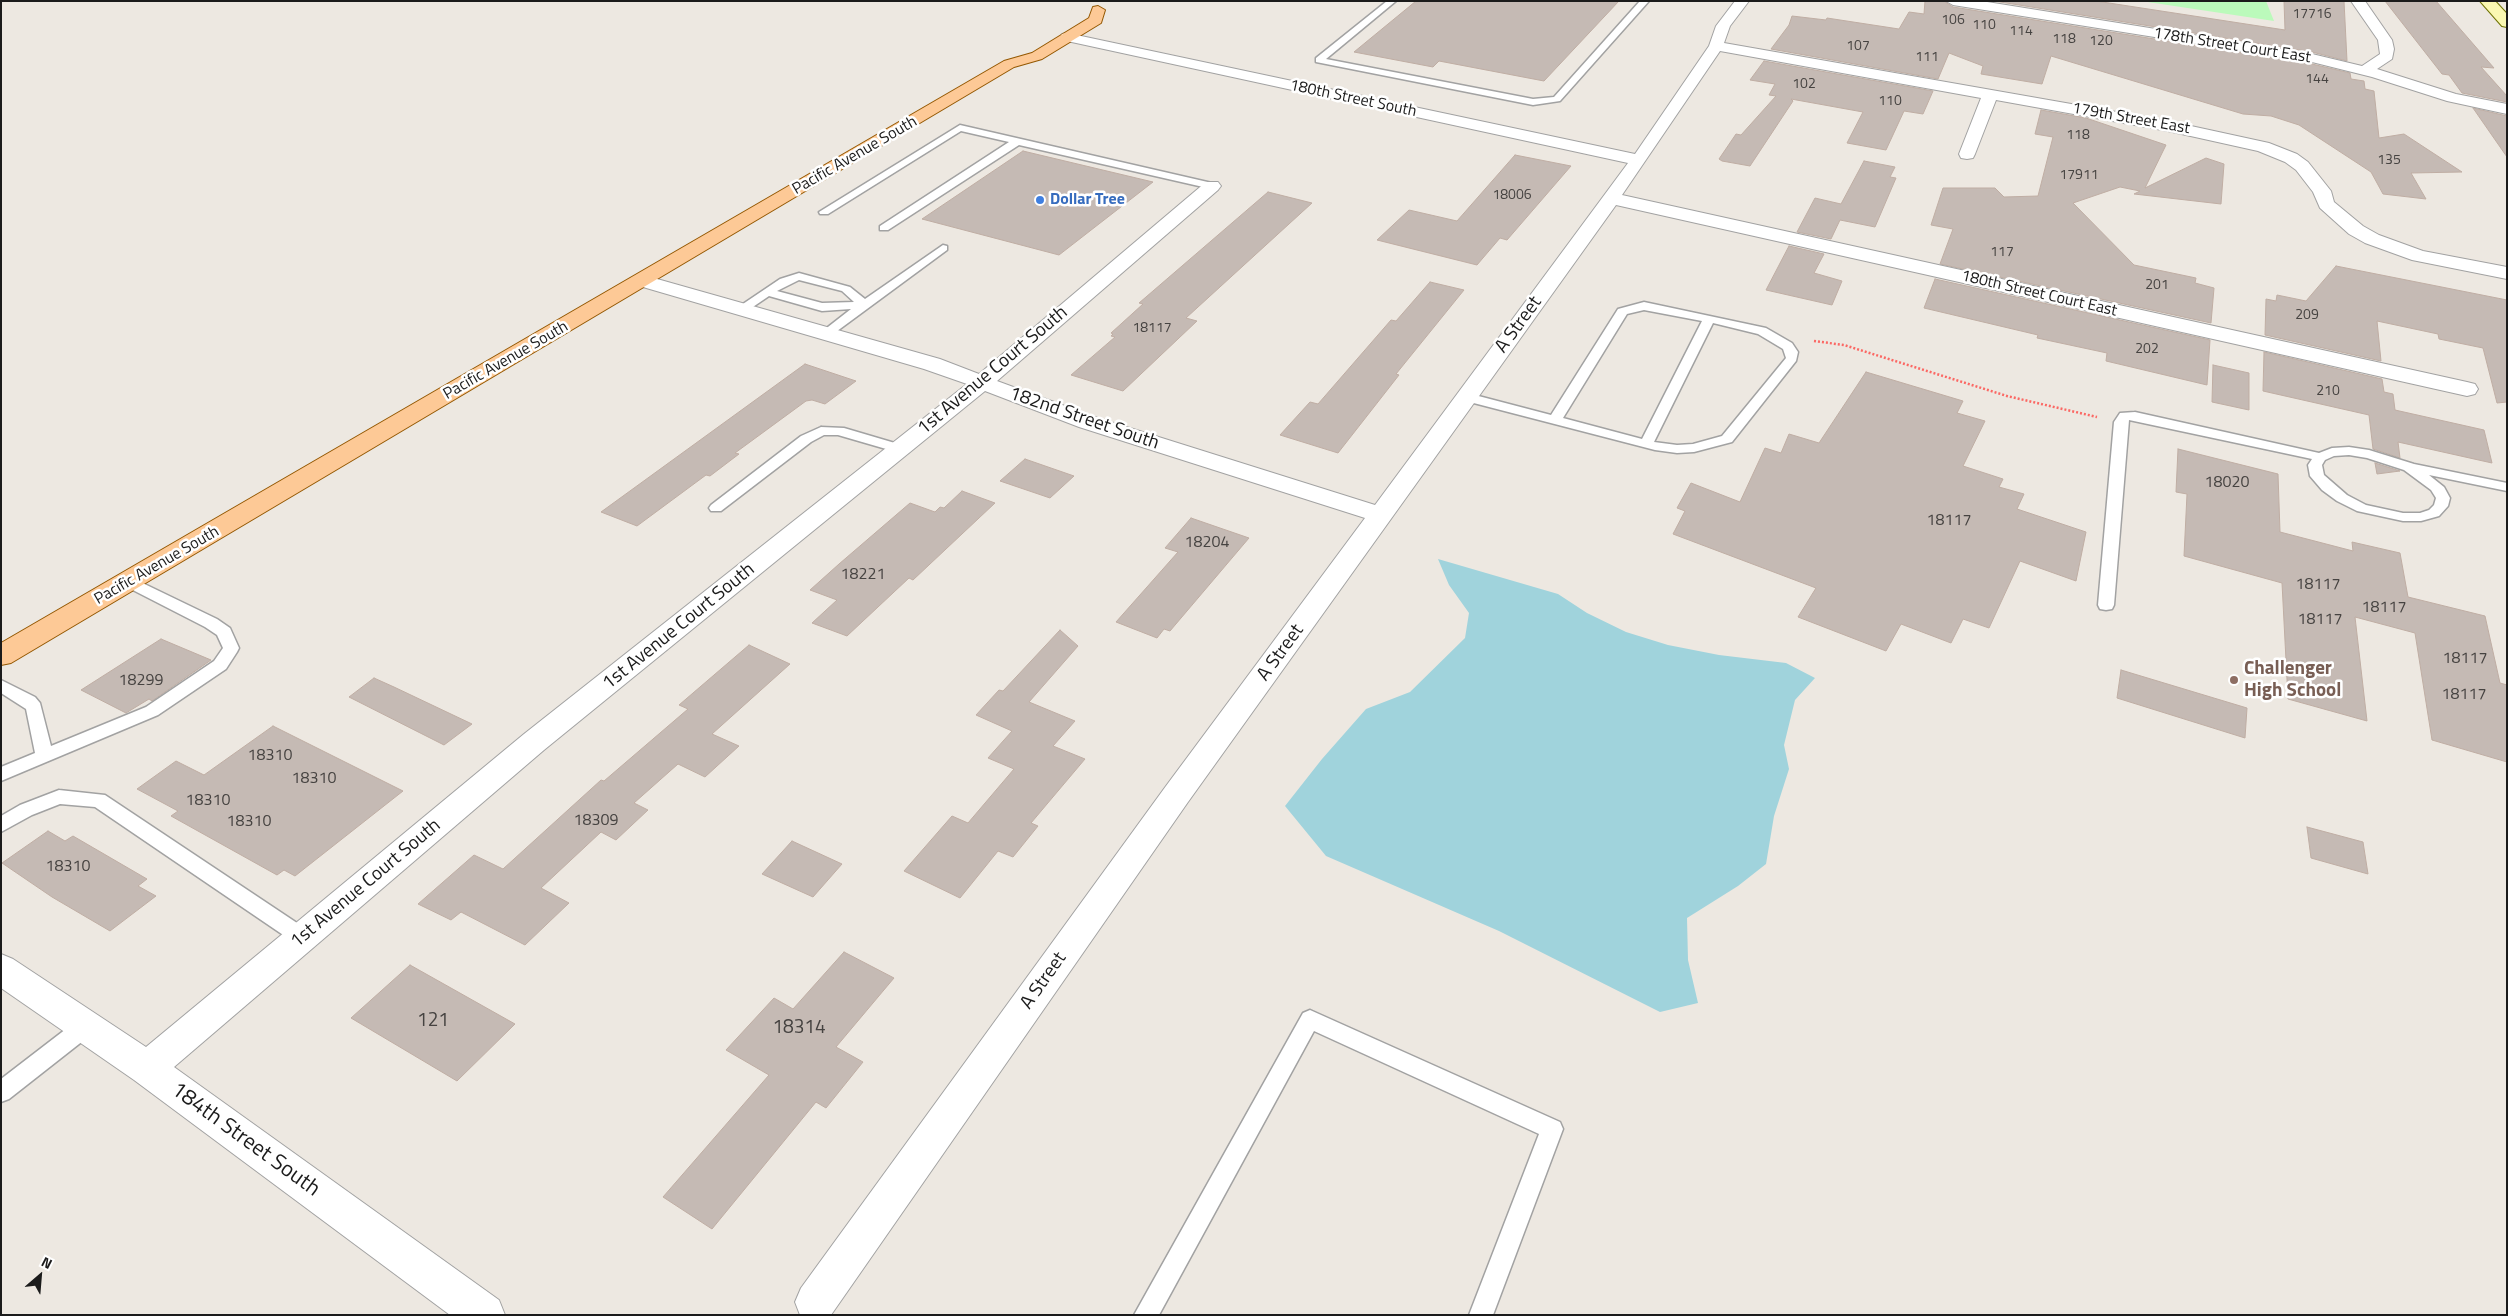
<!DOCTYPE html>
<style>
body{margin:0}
#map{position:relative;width:2508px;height:1316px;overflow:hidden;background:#ede8e1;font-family:"Titillium Web",sans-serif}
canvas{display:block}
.frame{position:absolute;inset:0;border:2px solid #1b1b1b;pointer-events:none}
.north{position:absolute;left:15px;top:1251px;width:50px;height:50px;-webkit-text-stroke:4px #fff;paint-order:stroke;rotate:27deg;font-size:14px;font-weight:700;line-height:20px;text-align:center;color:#1b1b1b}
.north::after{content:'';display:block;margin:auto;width:18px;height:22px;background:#1b1b1b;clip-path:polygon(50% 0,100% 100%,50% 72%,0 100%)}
</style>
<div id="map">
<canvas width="2508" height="1316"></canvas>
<div class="frame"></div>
<div class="north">N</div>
</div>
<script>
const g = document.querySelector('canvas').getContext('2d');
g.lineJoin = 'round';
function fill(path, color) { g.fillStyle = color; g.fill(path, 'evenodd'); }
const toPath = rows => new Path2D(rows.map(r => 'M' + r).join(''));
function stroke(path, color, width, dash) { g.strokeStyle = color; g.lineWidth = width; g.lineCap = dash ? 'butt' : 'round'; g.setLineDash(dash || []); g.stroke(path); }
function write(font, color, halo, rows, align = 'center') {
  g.font = font + ' "Titillium Web",sans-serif'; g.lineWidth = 5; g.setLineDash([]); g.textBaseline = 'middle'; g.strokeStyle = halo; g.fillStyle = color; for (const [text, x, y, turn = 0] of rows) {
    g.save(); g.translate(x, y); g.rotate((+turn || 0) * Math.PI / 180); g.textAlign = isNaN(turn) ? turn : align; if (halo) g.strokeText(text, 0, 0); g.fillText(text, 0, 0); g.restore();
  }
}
const park = toPath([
 [2141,1,2266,1,2274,21]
]);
const water = toPath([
 [1438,559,1558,594,1587,613,1626,632,1668,645,1719,655,1786,663,1815,678,1795,700,1784,745,1789,769,1774,816,1766,864,1738,886,1687,918,1688,960,1698,1003,1660,1012,1499,931,1326,856,1285,806,1322,759,1366,709,1410,692,1465,638,1469,613,1449,585]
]);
const building = toPath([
 [1416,1,1619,1,1544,81,1439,61,1433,67,1354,52,1416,1],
 [1925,1,1944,1,1953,7,2312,64,2350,73,2351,79,2364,81,2365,89,2374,91,2379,138,2404,134,2462,172,2411,173,2426,199,2383,194,2371,172,2299,125,2271,116,2243,114,2051,56,2042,84,1981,74,1983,66,1949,53,1938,79,1771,49,1789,25,1792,16,1826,20,1827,18,1899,29,1909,12,1924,14,1925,1],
 [1994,1,2096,1,2285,30,2284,1,2344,1,2347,61,2312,52,1994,1],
 [2385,1,2436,1,2494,68,2481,67,2507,96,2507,102,2462,93,2449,75,2442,74,2385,1],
 [1764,61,1933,91,1923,114,1904,111,1886,150,1847,143,1863,112,1791,99,1793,101,1750,166,1722,161,1719,159,1736,134,1741,135,1776,96,1769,95,1775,84,1750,80,1764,61],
 [2473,108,2507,116,2507,157,2473,108],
 [2041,110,2086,118,2166,145,2145,188,2206,158,2224,164,2221,204,2134,194,2140,191,2120,187,2073,203,2134,265,2196,278,2195,283,2214,288,2211,323,1940,264,1953,229,1931,225,1943,188,1995,188,2004,197,2038,196,2053,137,2035,134,2041,110],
 [1023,151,1153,182,1059,255,922,219,1023,151],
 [1515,155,1571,166,1507,240,1500,238,1477,265,1377,240,1409,210,1457,221,1515,155],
 [1864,161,1895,167,1890,177,1896,178,1875,227,1840,220,1831,239,1797,232,1815,198,1841,204,1864,161],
 [1268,192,1312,203,1186,318,1197,321,1123,391,1071,375,1115,337,1111,336,1113,334,1111,333,1143,304,1139,303,1268,192],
 [1789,246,1824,254,1814,273,1842,281,1832,305,1766,290,1789,246],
 [2336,266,2507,300,2507,402,2497,403,2483,348,2439,339,2438,334,2377,321,2381,361,2265,335,2266,299,2276,301,2277,295,2306,301,2336,266],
 [1935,279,2210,340,2207,385,2106,361,2107,353,2037,338,2038,335,1924,308,1935,279],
 [1430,282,1464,290,1396,374,1399,375,1338,453,1280,435,1310,402,1318,404,1391,320,1396,321,1430,282],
 [2264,352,2382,379,2384,392,2393,394,2395,410,2484,430,2492,463,2398,442,2400,458,2373,449,2369,415,2263,391,2264,352],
 [805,364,856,381,825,404,812,400,806,401,735,453,739,454,710,476,706,475,637,526,601,512,805,364],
 [2213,365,2249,373,2249,410,2212,402,2213,365],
 [1866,372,1963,401,1957,413,1985,421,1963,466,2003,479,1999,487,2024,494,2017,509,2086,532,2076,581,2020,561,1989,628,1963,619,1951,643,1901,624,1886,651,1798,617,1816,588,1673,534,1685,511,1677,508,1691,483,1740,502,1765,448,1781,453,1789,434,1819,443,1866,372],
 [2178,449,2278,474,2280,532,2353,551,2352,542,2400,553,2408,597,2485,616,2500,683,2507,685,2507,762,2432,740,2415,633,2355,617,2367,721,2288,699,2282,583,2184,556,2187,494,2176,492,2178,449],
 [1025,459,1074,476,1050,498,1000,481,1025,459],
 [2375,463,2400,471,2377,474,2375,463],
 [962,491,995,503,913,580,909,578,847,636,812,623,837,600,810,590,839,564,910,503,935,512,940,507,944,508,962,491],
 [1191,518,1249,538,1170,631,1164,629,1157,638,1116,622,1178,552,1165,548,1191,518],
 [1060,630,1078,646,1029,702,1075,721,1053,746,1085,759,1031,823,1038,826,1013,857,998,851,960,898,904,871,952,816,968,823,1014,769,988,758,1012,731,976,715,999,690,1003,691,1060,630],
 [161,639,211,660,152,701,149,699,126,713,81,690,161,639],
 [749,645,790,664,712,734,739,746,705,777,678,764,634,803,648,810,616,840,601,832,541,888,569,903,525,945,461,912,451,920,418,904,474,855,503,869,601,780,604,781,688,709,679,705,749,645],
 [2121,670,2247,708,2245,738,2117,698,2121,670],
 [374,678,394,687,472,724,444,745,349,697,374,678],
 [273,726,403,791,295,876,284,870,277,875,171,816,178,811,137,789,176,761,204,775,273,726],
 [2307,827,2363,842,2368,874,2311,858,2307,827],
 [48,831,65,841,73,836,147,879,138,886,156,896,110,931,52,897,2,863,48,831],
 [792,841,842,864,813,897,762,874,792,841],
 [844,952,894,978,836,1047,863,1062,826,1108,816,1102,712,1229,663,1197,769,1075,726,1050,774,998,793,1009,844,952],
 [410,965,515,1024,457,1081,351,1018,410,965]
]);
const path = toPath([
 [1814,341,1844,345,2007,396,2097,417]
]);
const lane = toPath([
 [1387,1,1396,1,1326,59,1533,99,1554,97,1640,1,1649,1,1560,101,1533,105,1316,62,1316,58,1387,1],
 [960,125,1212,183,1217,186,1212,189,1019,145,888,230,880,230,880,226,1009,142,961,131,828,214,820,214,819,212,960,125],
 [943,245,947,246,947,250,829,337,825,338,819,334,851,309,822,311,769,296,744,313,736,313,734,310,780,279,799,273,850,287,865,299,943,245],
 [799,280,842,291,854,302,822,303,777,291,799,280],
 [1644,302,1766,328,1792,343,1798,352,1796,361,1732,442,1694,452,1677,453,1655,450,1462,400,1460,397,1467,393,1551,415,1618,309,1644,302],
 [1644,310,1702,321,1642,439,1563,418,1627,314,1644,310],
 [1713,323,1758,334,1783,349,1786,358,1722,436,1693,444,1677,445,1654,442,1713,323],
 [2135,412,2319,453,2332,448,2349,447,2369,450,2414,464,2507,483,2507,491,2429,475,2444,487,2450,498,2448,506,2439,516,2421,521,2403,521,2357,511,2337,501,2322,490,2310,476,2308,465,2312,459,2129,420,2114,605,2112,609,2106,610,2100,609,2098,605,2114,422,2120,413,2135,412],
 [2349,455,2367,458,2404,470,2431,490,2436,498,2434,505,2429,510,2420,513,2403,513,2366,505,2347,495,2324,475,2322,465,2325,460,2334,456,2349,455],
 [821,427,844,428,905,446,907,449,900,453,838,435,824,435,811,442,721,511,711,511,709,508,711,505,801,436,821,427],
 [130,577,217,619,230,628,239,648,237,652,226,669,158,715,1,781,1,767,35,753,26,709,1,693,1,680,35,697,40,703,51,746,146,707,214,661,223,648,217,635,205,627,125,586,122,582,130,577],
 [59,790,105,795,309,931,312,937,309,943,302,945,295,943,95,807,60,804,32,815,1,832,1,816,20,805,59,790],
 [1310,1010,1560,1122,1563,1129,1493,1315,1469,1315,1539,1134,1314,1031,1159,1315,1134,1315,1303,1013,1310,1010],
 [86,1017,93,1019,96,1026,93,1033,9,1099,1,1102,1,1079,79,1019,86,1017]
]);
const street = toPath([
 [1735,1,1749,1,1730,26,1724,43,2168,121,2269,143,2297,154,2308,162,2331,191,2334,202,2363,226,2379,235,2423,251,2507,267,2507,279,2412,260,2365,243,2349,234,2320,208,2313,192,2296,170,2285,162,2258,151,2168,131,1996,100,1975,154,1973,158,1967,159,1961,158,1959,154,1981,98,1720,51,1622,195,2467,382,2475,384,2478,389,2475,394,2467,396,1616,205,1188,802,831,1315,800,1315,795,1302,801,1288,1166,786,1365,518,1079,427,985,391,544,750,174,1067,499,1300,505,1315,450,1315,134,1080,1,988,1,954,13,959,146,1047,524,734,967,384,924,369,636,285,633,281,636,277,650,277,940,359,979,374,1206,182,1218,182,1221,186,1218,190,997,381,1095,417,1375,505,1628,163,1067,41,1060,37,1062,34,1067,33,1635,154,1709,46,1716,26,1735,1],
 [1946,1,1981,1,2312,54,2362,66,2380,54,2378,40,2351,1,2365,1,2392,40,2394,49,2392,59,2377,69,2456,94,2507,104,2507,114,2447,101,2372,77,2312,62,1953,5,1946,1]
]);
const secondary = toPath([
 [2480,1,2495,1,2507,14,2507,27,2502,26,2480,1]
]);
const primary = toPath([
 [1098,6,1105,10,1101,23,1042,59,1014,67,11,663,1,665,1,643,1004,61,1032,53,1089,18,1093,7,1098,6]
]);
const markers = [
 [1040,200,5,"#3f7fe0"],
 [2234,680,5,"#8d6e63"]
];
const farNumbernames = [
 ["17716",2312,15],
 ["106",1953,21],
 ["110",1984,26],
 ["114",2021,32],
 ["118",2064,40],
 ["120",2101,42],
 ["107",1858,47],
 ["111",1927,58],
 ["144",2317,80],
 ["102",1804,85],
 ["110",1890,102],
 ["118",2078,136],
 ["135",2389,161],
 ["17911",2079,176],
 ["18006",1512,196],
 ["117",2002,253],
 ["201",2157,286],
 ["209",2307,316],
 ["18117",1152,329],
 ["202",2147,350],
 ["210",2328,392]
];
const farStreetnames = [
 ["178th Street Court East",2232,46,9],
 ["180th Street South",1353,99,12],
 ["179th Street East",2131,119,10],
 ["Pacific Avenue South",855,156,-30],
 ["180th Street Court East",2039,294,13],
 ["Pacific Avenue South",506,361,-30],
 ["Pacific Avenue South",157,566,-30]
];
const farShopnames = [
 ["Dollar Tree",1050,200]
];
const numberNames = [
 ["18020",2227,483],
 ["18117",1949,521],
 ["18204",1207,543],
 ["18221",863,575],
 ["18117",2318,585],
 ["18117",2384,608],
 ["18117",2320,620],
 ["18117",2465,659],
 ["18299",141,681],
 ["18117",2464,695],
 ["18310",270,756],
 ["18310",314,779],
 ["18310",208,801],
 ["18309",596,821],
 ["18310",249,822],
 ["18310",68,867]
];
const streetNames = [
 ["A Street",1519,325,-54],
 ["1st Avenue Court South",993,371,-40],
 ["182nd Street South",1084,419,19],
 ["1st Avenue Court South",679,627,-39],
 ["A Street",1281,653,-54],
 ["1st Avenue Court South",366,884,-40],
 ["A Street",1044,981,-55]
];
const educationNames = [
 ["Challenger",2244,669],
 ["High School",2244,691]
];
const nearNumbernames = [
 ["121",433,1021],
 ["18314",799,1028]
];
const nearStreetnames = [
 ["184th Street South",245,1140,36]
];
fill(park, '#bbfabb');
fill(water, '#a0d3dc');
fill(building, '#c5bab4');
stroke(building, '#bfada3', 1);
stroke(lane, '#a2a2a2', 3);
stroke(street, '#a2a2a2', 2);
stroke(secondary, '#6e7203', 2);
stroke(primary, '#935700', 2);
stroke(path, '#fb6864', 2.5, [2, 2]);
fill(lane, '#fff');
fill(street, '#fff');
fill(secondary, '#faf8b2');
fill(primary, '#fdc996');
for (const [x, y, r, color] of markers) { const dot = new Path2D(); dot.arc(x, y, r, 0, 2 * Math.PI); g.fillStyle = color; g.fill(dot); stroke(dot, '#fff', 2); }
write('14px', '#464341', null, farNumbernames);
write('16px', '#1b1b1b', '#fff', farStreetnames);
write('bold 16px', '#366cbe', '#fff', farShopnames, 'left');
write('16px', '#464341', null, numberNames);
write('19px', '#1b1b1b', '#fff', streetNames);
write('bold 19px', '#785e54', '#fff', educationNames, 'left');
write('19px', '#464341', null, nearNumbernames);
write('22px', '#1b1b1b', '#fff', nearStreetnames);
</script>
